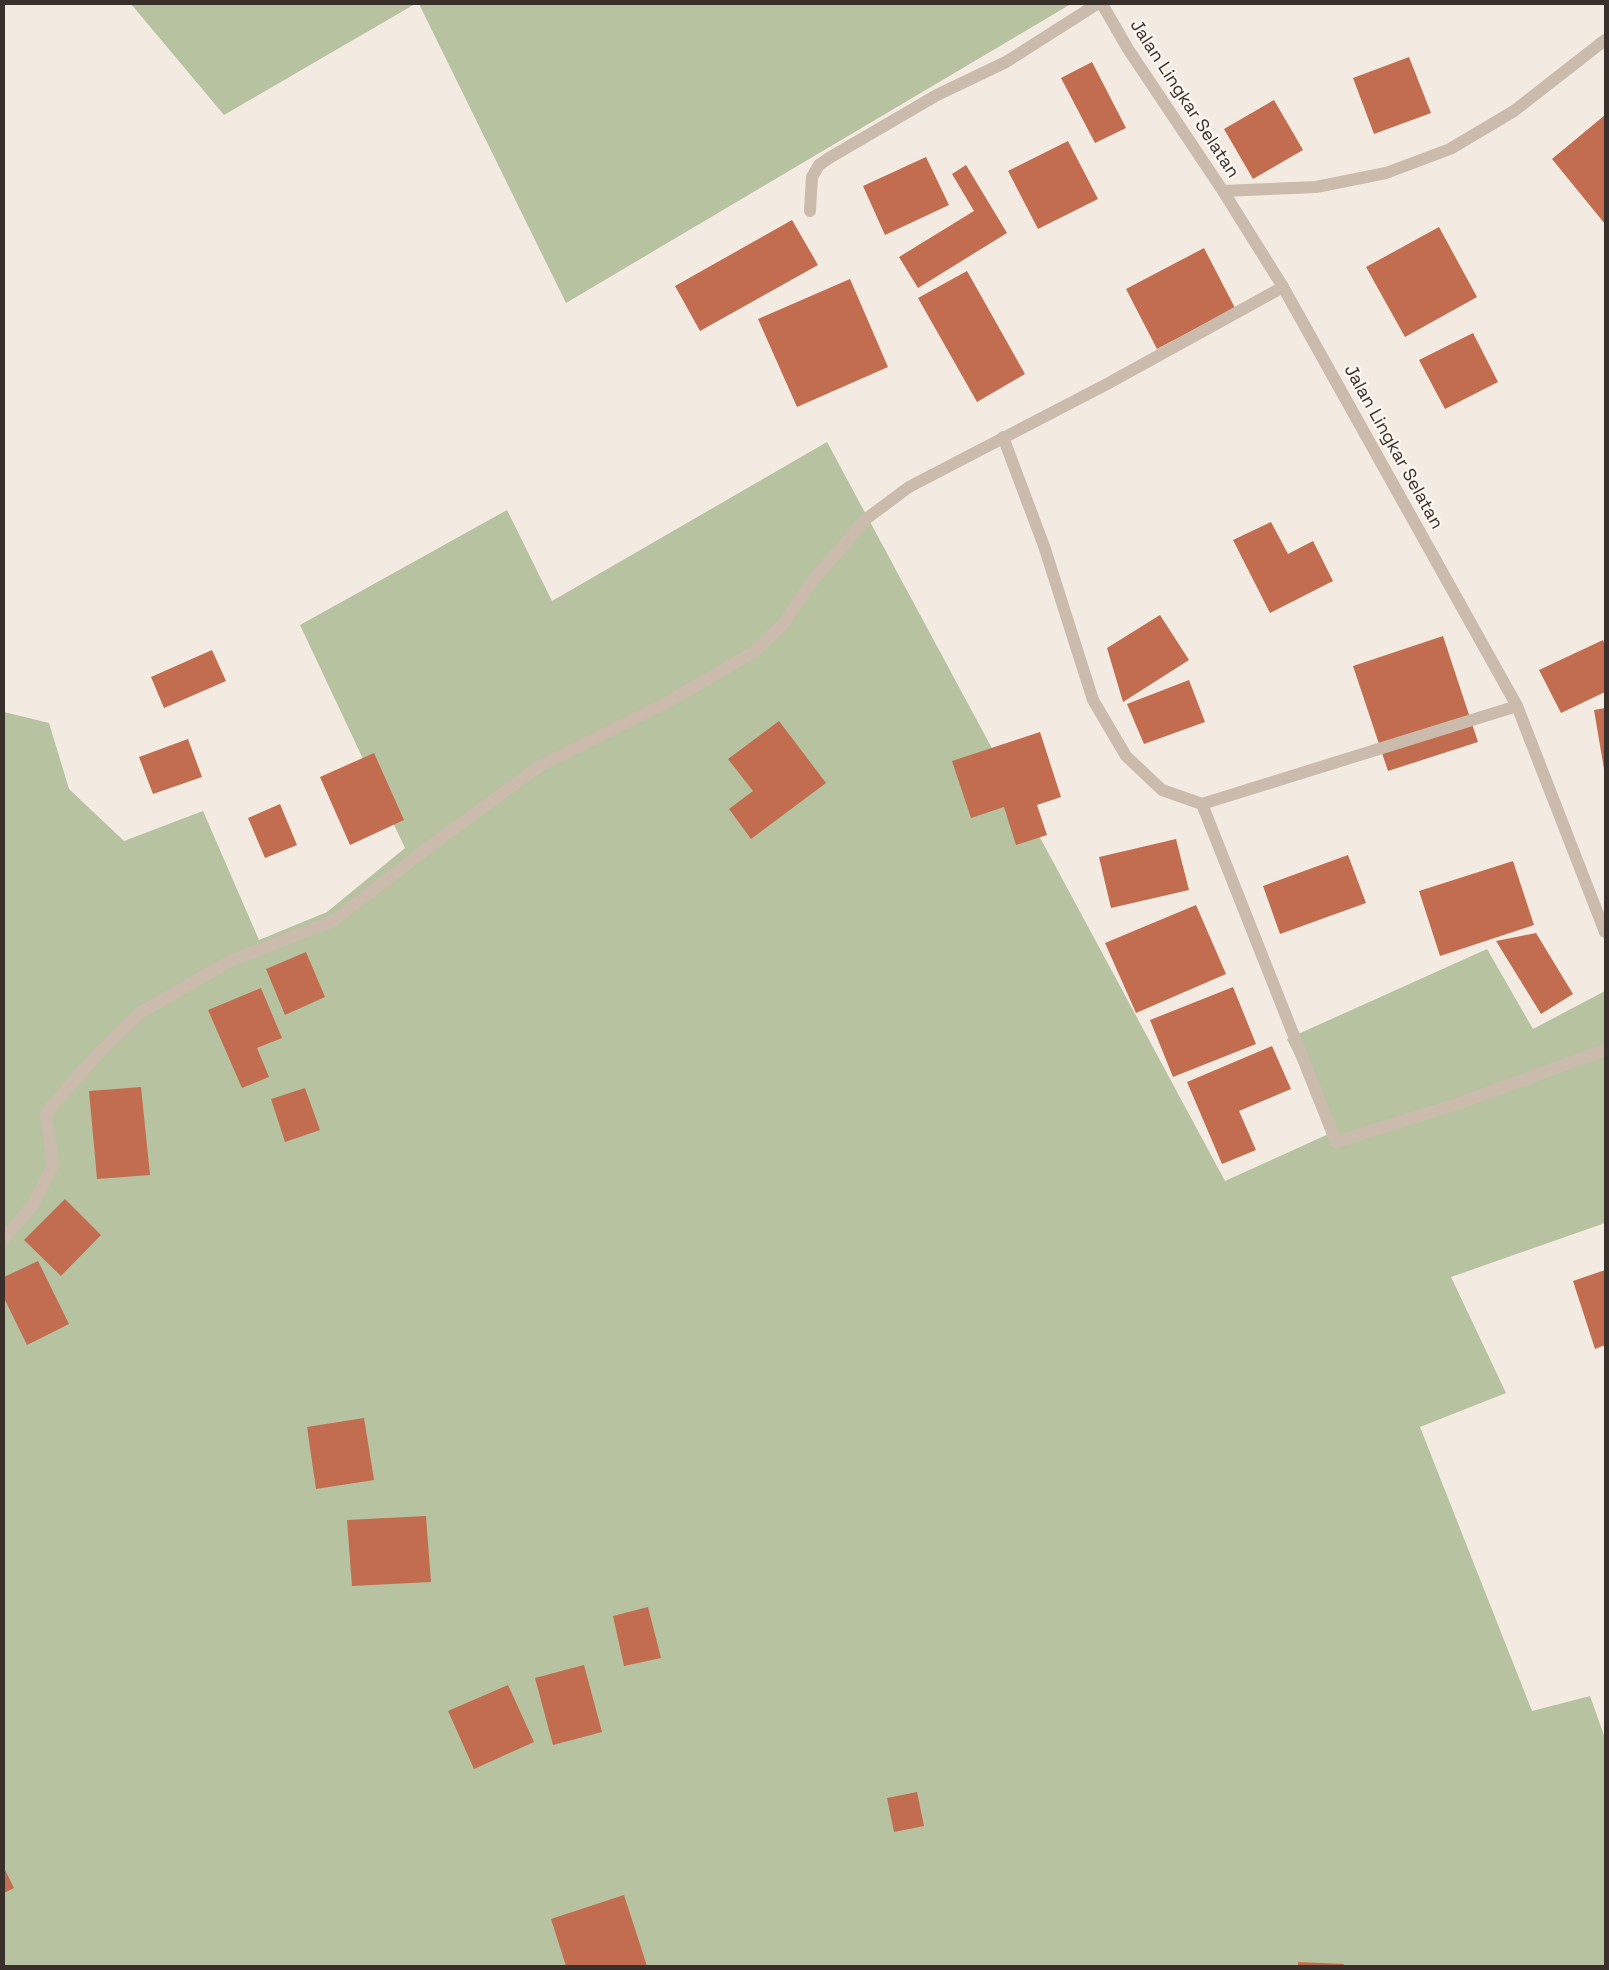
<!DOCTYPE html>
<style>
body{margin:0}
#map{position:relative;width:1609px;height:1970px;overflow:hidden;background:#f3ebe1;font-family:"Space Grotesk",sans-serif}
canvas{display:block}
.frame{position:absolute;inset:0;border:5px solid #3a302b;pointer-events:none}
</style>
<div id="map">
<canvas width="1609" height="1970"></canvas>
<div class="frame"></div>
</div>
<script>
const g = document.querySelector('canvas').getContext('2d');
g.lineJoin = 'round';
function fill(path, color) { g.fillStyle = color; g.fill(path, 'evenodd'); }
const toPath = rows => new Path2D(rows.map(r => 'M' + r).join(''));
function stroke(path, color, width, dash) { g.strokeStyle = color; g.lineWidth = width; g.lineCap = dash ? 'butt' : 'round'; g.setLineDash(dash || []); g.stroke(path); }
function write(font, color, halo, rows, align = 'center') {
  g.font = font + ' "Space Grotesk",sans-serif'; g.lineWidth = 5; g.setLineDash([]); g.textBaseline = 'middle'; g.strokeStyle = halo; g.fillStyle = color; for (const [text, x, y, turn = 0] of rows) {
    g.save(); g.translate(x, y); g.rotate((+turn || 0) * Math.PI / 180); g.textAlign = isNaN(turn) ? turn : align; if (halo) g.strokeText(text, 0, 0); g.fillText(text, 0, 0); g.restore();
  }
}
const green = toPath([
 [131,4,415,4,224,115],
 [419,4,1071,4,566,303],
 [827,442,1225,1181,1333,1132,1287,1039,1487,949,1533,1029,1605,991,1605,1223,1451,1277,1506,1393,1420,1427,1532,1711,1590,1696,1605,1738,1605,1966,4,1966,4,712,49,723,69,789,124,841,203,811,259,940,327,912,405,848,300,625,507,510,552,601]
]);
const building = toPath([
 [1409,57,1431,113,1374,134,1353,78],
 [1092,62,1126,128,1095,143,1061,78],
 [1274,100,1303,150,1253,179,1224,129],
 [1605,115,1605,224,1552,159],
 [1068,141,1098,199,1038,229,1008,171],
 [926,157,949,205,885,235,863,186],
 [966,165,1007,233,918,288,899,257,974,211,952,174],
 [792,220,818,265,700,331,675,286],
 [1439,227,1477,297,1405,337,1366,267],
 [1204,248,1235,308,1157,349,1126,289],
 [967,271,1025,374,977,402,918,298],
 [850,279,888,367,797,407,758,319],
 [1473,333,1498,382,1445,409,1419,360],
 [1271,522,1288,554,1313,541,1333,581,1270,613,1233,540],
 [1160,615,1189,660,1123,702,1107,648],
 [1443,636,1478,742,1388,771,1353,666],
 [1603,640,1605,645,1605,692,1561,713,1539,670],
 [212,650,226,681,164,708,151,677],
 [1189,680,1205,722,1144,744,1127,704],
 [1605,708,1605,769,1604,769,1594,710],
 [779,721,826,783,751,839,729,809,753,791,728,759],
 [1040,732,1061,797,1037,805,1047,835,1016,845,1004,807,971,818,952,761],
 [188,739,202,777,153,794,139,757],
 [374,753,404,820,350,845,320,777],
 [280,804,297,845,265,858,248,818],
 [1176,839,1189,890,1111,908,1099,857],
 [1348,855,1366,903,1280,934,1263,886],
 [1513,861,1534,925,1440,956,1419,891],
 [1196,905,1226,974,1136,1013,1105,943],
 [1536,933,1573,994,1541,1014,1496,941],
 [306,952,325,997,285,1015,266,969],
 [1233,987,1256,1044,1173,1077,1150,1020],
 [261,988,282,1038,257,1048,269,1077,242,1088,208,1010],
 [1272,1046,1291,1089,1239,1111,1256,1150,1222,1164,1187,1082],
 [141,1087,150,1175,97,1179,89,1091],
 [305,1088,320,1130,285,1142,271,1099],
 [65,1199,101,1235,61,1276,24,1240],
 [38,1261,69,1324,27,1345,4,1298,4,1277],
 [1605,1270,1605,1345,1595,1349,1573,1281],
 [364,1418,374,1480,316,1489,307,1427],
 [426,1516,431,1582,352,1586,347,1520],
 [648,1607,661,1658,624,1666,613,1616],
 [584,1665,602,1732,553,1745,535,1678],
 [508,1685,534,1742,474,1769,448,1711],
 [917,1792,924,1826,894,1832,887,1798],
 [4,1868,14,1888,4,1893],
 [624,1895,647,1966,566,1966,551,1919],
 [1298,1962,1344,1964,1343,1966,1298,1966]
]);
const minor = toPath([
 [1223,191,1316,187,1386,173,1450,149,1514,111,1605,40],
 [810,211,812,177,819,165,829,158,937,95,1006,62,1097,4],
 [1003,437,1044,546,1093,700,1126,756,1162,790,1202,804],
 [1517,706,1202,804,1336,1142,1460,1103,1605,1050],
 [4,1238,33,1205,53,1165,46,1113,98,1054,140,1013,230,961,333,921,441,838,540,766,666,703,754,652,784,623,813,580,866,519,909,487,1107,384,1283,287]
]);
const tertiary = toPath([
 [1102,4,1128,49,1223,191,1283,287,1517,706,1605,932]
]);
const streetNames = [
 ["Jalan Lingkar Selatan",1184,99,57],
 ["Jalan Lingkar Selatan",1393,447,61]
];
fill(green, '#b7c2a1');
fill(building, '#c36d50');
stroke(minor, '#cbbbad', 12);
stroke(tertiary, '#cbbbad', 12);
write('18px', '#3a302b', '#faf5ee', streetNames);
</script>
